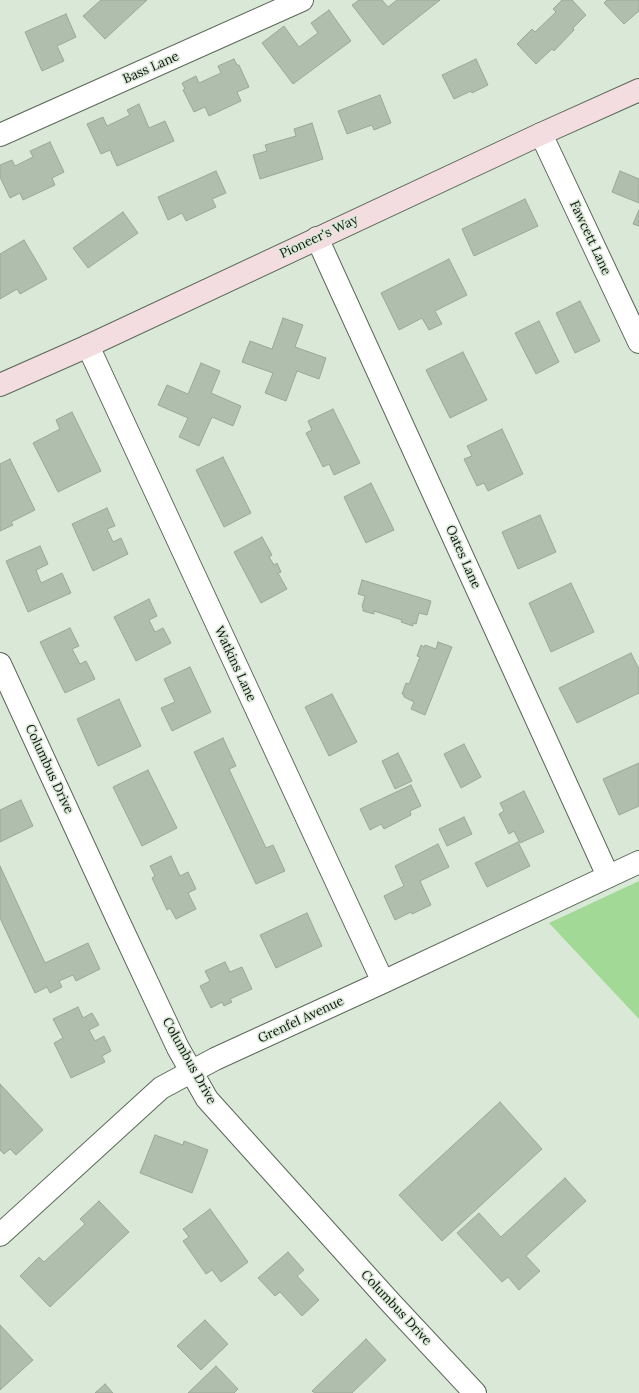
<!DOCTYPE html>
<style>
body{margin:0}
canvas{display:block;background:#dae9d7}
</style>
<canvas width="639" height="1393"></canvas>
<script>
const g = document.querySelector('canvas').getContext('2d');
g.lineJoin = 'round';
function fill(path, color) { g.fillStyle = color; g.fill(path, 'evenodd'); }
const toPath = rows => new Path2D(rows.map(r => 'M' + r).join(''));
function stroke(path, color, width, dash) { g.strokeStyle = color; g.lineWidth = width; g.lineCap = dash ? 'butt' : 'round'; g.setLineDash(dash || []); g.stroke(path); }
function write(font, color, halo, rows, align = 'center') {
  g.font = font + ' Lora,serif'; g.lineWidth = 3; g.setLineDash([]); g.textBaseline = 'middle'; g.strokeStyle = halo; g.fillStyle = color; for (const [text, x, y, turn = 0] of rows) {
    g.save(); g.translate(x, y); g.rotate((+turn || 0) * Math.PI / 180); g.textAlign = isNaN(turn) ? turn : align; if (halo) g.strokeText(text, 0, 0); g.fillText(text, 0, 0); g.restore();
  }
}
const green = toPath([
 [639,881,639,1019,549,923]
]);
const building = toPath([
 [101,0,147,0,105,39,83,16,101,0],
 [359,0,382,0,388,7,397,0,440,0,383,45,352,5,359,0],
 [562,0,572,0,586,15,573,28,574,30,554,51,552,49,536,64,517,44,532,29,535,32,556,12,553,9,562,0],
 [607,0,639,0,639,11,624,24,604,3,607,0],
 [329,10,351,41,293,84,262,43,284,26,299,47,318,33,311,23,329,10],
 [66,14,76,37,57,46,64,61,42,71,25,32,66,14],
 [234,59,237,65,239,65,249,87,237,92,241,101,209,116,205,107,194,112,183,90,185,89,182,83,196,76,199,83,221,73,218,66,234,59],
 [476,59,488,85,472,93,471,91,454,99,442,75,476,59],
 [380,95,391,123,374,130,372,125,347,134,338,111,380,95],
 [139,104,149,128,165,121,174,141,117,166,110,150,101,154,87,124,103,117,107,126,130,115,127,110,139,104],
 [312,123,323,159,260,179,253,155,267,151,265,145,296,136,294,129,312,123],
 [50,142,64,172,52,178,55,185,23,200,20,193,10,198,0,177,0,165,12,160,15,166,33,157,30,151,50,142],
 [216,171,226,193,212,199,216,207,186,221,182,213,168,220,158,197,216,171],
 [620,171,639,179,639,203,612,192,620,171],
 [525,199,538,226,474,256,462,229,525,199],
 [639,210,639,226,633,224,639,210],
 [123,212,138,233,88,268,73,248,123,212],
 [24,240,47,279,20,294,17,289,0,299,0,254,24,240],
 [449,259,467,295,435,311,442,324,429,330,422,318,399,330,381,293,449,259],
 [580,301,600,341,575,353,556,313,580,301],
 [283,318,303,325,295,347,326,358,319,379,297,371,286,401,265,393,273,373,242,362,250,341,272,349,283,318],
 [539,321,559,362,536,374,515,333,539,321],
 [463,352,487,400,450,418,426,370,463,352],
 [201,363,220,371,211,393,241,406,233,426,212,417,199,446,179,437,188,418,158,405,167,385,188,394,201,363],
 [333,409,360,463,334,475,329,464,323,467,306,433,312,430,308,421,333,409],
 [72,412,101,471,58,492,33,443,60,429,56,420,72,412],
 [502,429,523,474,488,491,484,483,477,486,464,459,472,456,467,446,502,429],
 [223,457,251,513,224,527,196,470,223,457],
 [10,459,35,510,11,522,13,525,0,531,0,464,10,459],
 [371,483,394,530,366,543,344,497,371,483],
 [107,508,115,526,107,529,113,542,121,538,128,554,93,571,72,524,107,508],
 [540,515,556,552,518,569,502,532,540,515],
 [262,537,272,555,269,557,274,565,277,563,281,572,278,573,287,589,261,603,234,552,262,537],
 [40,546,48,564,36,570,41,583,62,573,71,593,28,612,6,561,40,546],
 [362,580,431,601,427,615,419,613,416,624,413,623,413,626,401,622,402,620,374,611,374,614,363,611,363,608,362,607,365,596,358,594,362,580],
 [571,583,594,632,551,652,529,603,571,583],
 [149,599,157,616,149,620,155,632,163,628,171,643,136,661,114,617,149,599],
 [70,628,79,646,72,649,80,664,86,661,95,679,65,693,40,642,70,628],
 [438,642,452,647,425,715,411,709,414,702,404,697,404,695,402,694,406,683,409,684,420,657,417,656,421,645,424,647,425,645,436,649,438,642],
 [631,653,639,669,639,693,577,723,559,688,631,653],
 [190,667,211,712,172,731,161,708,175,702,164,679,190,667],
 [332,694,357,742,329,756,305,707,332,694],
 [119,699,141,746,98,766,77,719,119,699],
 [223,738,236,766,229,769,266,848,273,845,285,871,256,884,194,752,223,738],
 [464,744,481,777,461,788,444,754,464,744],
 [398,753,412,781,395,789,382,761,398,753],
 [639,763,639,806,619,815,603,779,639,763],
 [148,770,177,828,142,846,113,787,148,770],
 [411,785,421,806,410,811,411,815,384,829,381,824,370,830,360,809,411,785],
 [524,791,544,832,520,843,514,831,509,834,499,814,504,811,500,803,524,791],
 [21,800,33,826,0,842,0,810,21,800],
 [464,817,472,834,447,846,439,829,464,817],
 [518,842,530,866,487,887,475,863,518,842],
 [438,844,449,867,420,881,431,905,412,914,411,912,395,920,384,896,404,886,395,866,438,844],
 [171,856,180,876,188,872,196,889,188,893,196,909,176,919,170,908,167,910,152,878,155,876,150,866,171,856],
 [0,866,45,963,88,943,100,969,76,981,73,975,59,981,62,987,50,993,47,987,35,993,0,918,0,866],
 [307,913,322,946,276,968,260,935,307,913],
 [225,962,230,972,242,967,252,989,230,999,232,1002,224,1006,222,1002,211,1008,200,986,210,981,205,971,225,962],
 [78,1007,83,1018,92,1013,99,1025,89,1030,95,1041,104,1036,111,1051,102,1056,105,1062,71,1078,54,1043,63,1038,53,1019,78,1007],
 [0,1084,43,1130,16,1155,10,1149,4,1154,0,1150,0,1084],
 [500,1102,542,1149,442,1241,399,1195,500,1102],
 [155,1135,183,1145,184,1141,208,1150,192,1193,140,1173,155,1135],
 [565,1178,586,1201,526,1256,540,1271,519,1290,508,1277,502,1282,457,1233,479,1213,501,1237,565,1178],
 [99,1201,129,1232,50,1307,20,1276,39,1257,44,1262,85,1224,80,1219,99,1201],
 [210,1209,248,1262,221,1282,212,1270,206,1274,183,1241,189,1237,183,1229,210,1209],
 [288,1252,304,1270,297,1276,319,1300,302,1316,280,1292,275,1296,258,1278,288,1252],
 [205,1320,228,1344,201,1370,177,1346,205,1320],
 [0,1325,33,1360,0,1390,0,1325],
 [366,1339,386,1360,352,1393,315,1393,312,1391,366,1339],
 [216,1366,238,1389,234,1393,188,1393,216,1366],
 [105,1384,113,1393,95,1393,105,1384]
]);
const street = toPath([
 [541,134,639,342],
 [0,135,302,0],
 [317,238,608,876],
 [88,346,383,982],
 [0,664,117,918,178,1048,207,1099,390,1302,475,1393],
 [0,1235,161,1088,215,1059,383,982,639,862]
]);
const secondary = toPath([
 [0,385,88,346,541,134,639,90]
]);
const streetNames = [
 ["Bass Lane",151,68,-24],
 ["Pioneer's Way",319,237,-25],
 ["Fawcett Lane",590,238,65],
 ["Oates Lane",463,557,66],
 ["Watkins Lane",235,664,65],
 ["Columbus Drive",49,769,65],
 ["Grenfel Avenue",301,1020,-25],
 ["Columbus Drive",189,1061,61],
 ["Columbus Drive",396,1308,47]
];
fill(green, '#a2d997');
fill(building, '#b0bfad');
stroke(building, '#9aa897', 1);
stroke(street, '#5b6859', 24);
stroke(secondary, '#5b6859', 24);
stroke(street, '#fff', 22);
stroke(secondary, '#f4dde0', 22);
write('13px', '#0f150e', '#dae9d7', streetNames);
</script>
